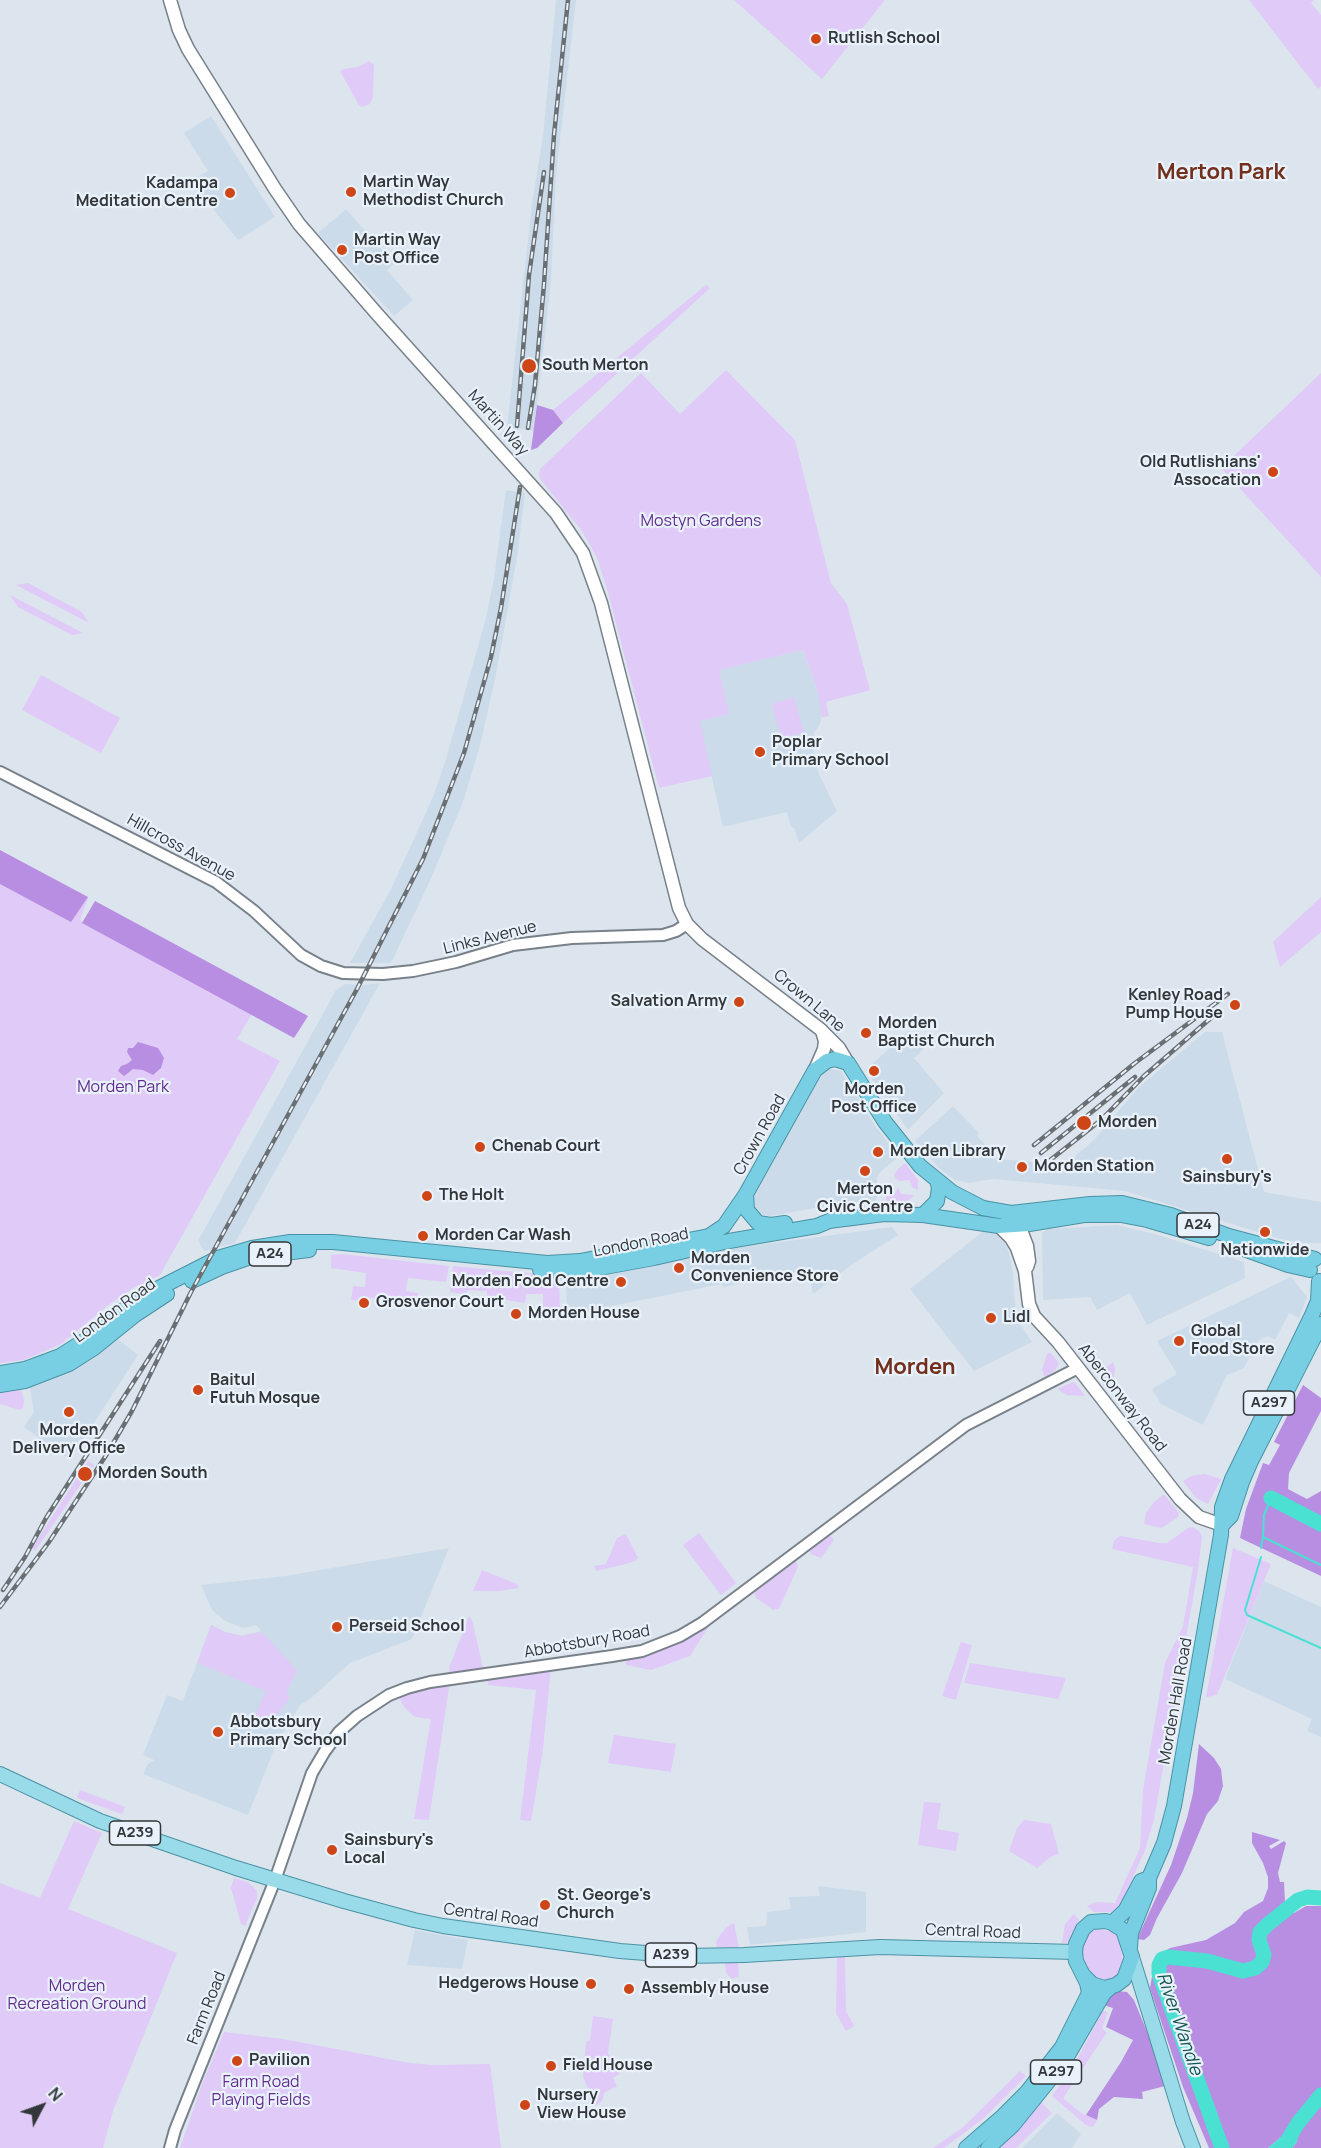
<!DOCTYPE html>
<style>
body{margin:0}
#map{position:relative;width:1321px;height:2148px;overflow:hidden;background:#dce5ee;font-family:Manrope,sans-serif}
canvas{display:block}
.north{position:absolute;left:12px;top:2076px;width:60px;height:60px;-webkit-text-stroke:4px #e9f2fb;paint-order:stroke;rotate:49deg;font-size:16px;font-weight:700;line-height:24px;text-align:center;color:#33373a}
.north::after{content:'';display:block;margin:auto;width:21px;height:27px;background:#33373a;clip-path:polygon(50% 0,100% 100%,50% 72%,0 100%)}
</style>
<div id="map">
<canvas width="1321" height="2148"></canvas>
<div class="north">N</div>
</div>
<script>
const g = document.querySelector('canvas').getContext('2d');
g.lineJoin = 'round';
function fill(path, color) { g.fillStyle = color; g.fill(path, 'evenodd'); }
const toPath = rows => new Path2D(rows.map(r => 'M' + r).join(''));
function stroke(path, color, width, dash) { g.strokeStyle = color; g.lineWidth = width; g.lineCap = dash ? 'butt' : 'round'; g.setLineDash(dash || []); g.stroke(path); }
function write(font, color, halo, rows, align = 'center') {
  g.font = font + ' Manrope,sans-serif'; g.lineWidth = 4.5; g.setLineDash([]); g.textBaseline = 'middle'; g.strokeStyle = halo; g.fillStyle = color; for (const [text, x, y, turn = 0] of rows) {
    g.save(); g.translate(x, y); g.rotate((+turn || 0) * Math.PI / 180); g.textAlign = isNaN(turn) ? turn : align; if (halo) g.strokeText(text, 0, 0); g.fillText(text, 0, 0); g.restore();
  }
}
const built = toPath([
 [556,0,576,0,556,175,551,280,534,431,507,427,532,204,543,136],
 [211,116,275,217,238,240,201,194,192,180,208,171,184,133],
 [346,209,394,264,387,270,413,300,394,316,318,233],
 [506,490,525,493,517,558,496,674,480,746,463,802,429,883,391,963,350,963,390,891,433,797,446,759,486,618,494,578],
 [803,650,818,693,822,711,821,722,814,733,813,740,814,759,819,774,837,811,799,843,794,828,791,827,787,812,723,827,699,721,729,714,718,670],
 [380,983,235,1243,204,1251,198,1241,336,990,345,984,366,985],
 [908,1031,924,1049,914,1058,944,1093,908,1130,866,1070],
 [1205,1032,1222,1032,1264,1192,1321,1202,1321,1243,1301,1243,1280,1239,1125,1191,993,1179,969,1183,955,1180,940,1169,915,1141,953,1106,979,1133,977,1136,994,1154,990,1158,1065,1165,1093,1141,1138,1088],
 [830,1069,841,1071,875,1126,899,1156,879,1173,877,1178,877,1202,847,1202,770,1216,763,1215,755,1209,753,1204,754,1197,821,1076],
 [1117,1225,1158,1235,1244,1262,1245,1278,1147,1325,1130,1293,1097,1310,1090,1297,1043,1300,1042,1233,1047,1229],
 [892,1227,898,1235,854,1263,813,1294,808,1270,743,1279,741,1283,724,1287,721,1284,567,1315,566,1281,729,1249],
 [986,1229,995,1231,1004,1240,1009,1253,1013,1272,1016,1318,1032,1342,974,1371,910,1289],
 [1291,1277,1307,1297,1299,1318,1289,1313,1275,1340,1268,1336,1259,1340,1244,1368,1227,1375,1203,1425,1161,1404,1152,1389,1177,1374,1157,1341],
 [114,1336,138,1355,70,1460,24,1427,34,1412,29,1384],
 [449,1548,412,1639,350,1663,310,1699,300,1705,275,1747,248,1815,143,1774,148,1764,154,1760,143,1755,167,1695,183,1701,211,1625,225,1632,242,1636,261,1631,256,1625,243,1628,225,1621,212,1610,201,1585,285,1576],
 [1264,1581,1321,1607,1321,1737,1307,1731,1312,1719,1225,1679],
 [818,1886,866,1892,866,1932,750,1945,747,1927,766,1926,767,1912,791,1909,789,1897,820,1896],
 [415,1930,468,1940,462,1969,407,1965],
 [1057,2113,1081,2134,1072,2148,1022,2148]
]);
const green = toPath([
 [734,0,885,0,822,79],
 [1249,0,1314,0,1311,3,1321,15,1321,86,1318,89],
 [369,61,374,65,373,96,370,104,362,107,359,105,340,71,344,69,358,67],
 [706,285,710,288,563,423,553,410],
 [726,370,795,440,831,583,847,604,870,690,826,702,829,716,822,717,818,693,803,650,719,670,729,714,700,721,712,776,659,788,607,589,597,558,582,531,540,479,539,474,540,469,641,373,680,414],
 [1321,373,1321,577,1221,468],
 [28,583,82,612,89,623,16,585],
 [10,595,83,633,72,635,18,607],
 [41,675,120,718,101,753,22,710],
 [794,697,804,733,781,737,772,704],
 [0,851,88,898,80,920,252,1014,237,1039,280,1061,160,1275,133,1288,107,1306,61,1344,24,1360,0,1363],
 [1321,897,1321,932,1280,967,1273,942],
 [905,1163,918,1180,918,1190,913,1188,909,1180,900,1181,895,1178,894,1175,898,1169],
 [898,1187,901,1194,915,1195,906,1202,886,1202,886,1192,894,1195],
 [342,1254,449,1266,446,1282,408,1278,406,1291,418,1293,417,1308,405,1306,404,1302,364,1297,363,1301,351,1300,353,1286,365,1287,366,1273,331,1268,331,1255],
 [453,1266,559,1276,560,1311,543,1308,543,1294,526,1294,525,1303,487,1297,487,1291,467,1290,466,1295,450,1292],
 [1050,1352,1059,1363,1056,1369,1045,1378,1042,1370,1047,1354],
 [1113,1362,1115,1368,1114,1378,1108,1384,1102,1376,1101,1372],
 [1073,1382,1075,1383,1085,1396,1067,1395,1057,1389],
 [21,1390,24,1400,23,1408,20,1410,0,1404,0,1393],
 [88,1461,94,1465,35,1551,32,1548],
 [1205,1474,1221,1479,1208,1504,1196,1498,1183,1481,1191,1476],
 [1164,1494,1179,1513,1178,1517,1162,1528,1144,1524,1146,1513,1153,1503],
 [1193,1527,1200,1532,1202,1537,1198,1570,1154,1819,1145,1850,1121,1904,1111,1912,1094,1912,1087,1906,1096,1902,1115,1903,1140,1848,1143,1790,1165,1663,1183,1626,1193,1567,1112,1549,1114,1541,1118,1537,1121,1536,1159,1543,1167,1543,1188,1528],
 [699,1533,736,1583,721,1595,683,1545],
 [828,1533,834,1540,821,1558,811,1554,810,1547],
 [626,1534,638,1558,635,1561,626,1564,596,1571,594,1566,606,1564,617,1538],
 [1233,1548,1271,1564,1217,1695,1206,1697],
 [794,1560,798,1564,797,1569,779,1609,773,1610,756,1598,753,1591],
 [482,1570,517,1584,519,1588,499,1591,473,1591],
 [469,1616,472,1620,484,1672,450,1677,449,1668],
 [707,1624,709,1626,690,1656,651,1670,626,1665,626,1659,661,1650,683,1641],
 [211,1625,225,1632,242,1636,262,1632,297,1670,286,1694,290,1697,272,1723,255,1715,266,1691,197,1663],
 [961,1642,972,1645,956,1700,942,1696],
 [970,1663,1066,1678,1058,1699,964,1683],
 [551,1667,543,1750,531,1821,520,1820,536,1690,488,1685,487,1675],
 [450,1681,429,1820,414,1819,431,1719,415,1717,407,1710,402,1704,398,1693],
 [614,1735,676,1744,671,1772,608,1763],
 [80,1790,125,1807,122,1814,77,1798],
 [924,1802,941,1803,937,1829,959,1833,956,1851,918,1845],
 [1024,1820,1051,1824,1059,1853,1049,1858,1037,1868,1009,1851,1017,1828],
 [74,1821,102,1833,68,1909,177,1953,113,2111,103,2148,0,2148,0,1883,40,1898],
 [234,1878,248,1882,257,1891,257,1898,245,1926,241,1924,231,1888],
 [1074,1914,1079,1920,1067,1943,1062,1943,1065,1924],
 [734,1923,739,1948,717,1947,716,1942,720,1935,727,1927],
 [1097,1929,1112,1931,1116,1934,1121,1947,1123,1964,1119,1978,1106,1982,1094,1977,1083,1961,1081,1951,1084,1943,1090,1933],
 [845,1956,846,2011,854,2026,846,2031,836,2013,837,1957],
 [725,1961,738,1961,739,1977,731,1979,726,1972],
 [1103,2011,1108,2012,1102,2029,1107,2032,1063,2098,1081,2113,1097,2120,1093,2127,1086,2125,1052,2096,1074,2065],
 [593,2016,613,2019,608,2053,620,2074,613,2078,617,2086,604,2093,602,2101,596,2105,592,2103,586,2092,589,2090,583,2077,586,2042,590,2040],
 [224,2032,283,2039,410,2063,432,2065,490,2064,501,2148,180,2148,202,2084],
 [1020,2071,1026,2076,984,2118,944,2148,933,2148,962,2128],
 [1041,2102,1052,2113,1016,2148,999,2148]
]);
const forest = toPath([
 [537,405,553,410,563,423,537,448,531,450],
 [0,850,88,897,71,922,0,884],
 [95,901,308,1016,294,1038,82,923],
 [138,1042,158,1048,164,1058,161,1068,153,1075,143,1070,133,1069,124,1076,118,1071,121,1066,127,1064,132,1060,127,1052,128,1048,133,1048],
 [1303,1385,1321,1398,1321,1411,1289,1473,1288,1489,1307,1499,1321,1491,1321,1576,1240,1538,1246,1509,1263,1463,1269,1465,1280,1445,1274,1442],
 [1199,1744,1214,1758,1221,1769,1223,1786,1218,1801,1207,1814,1182,1873,1157,1918,1150,1935,1144,1940,1137,1939,1171,1865,1187,1818,1193,1793],
 [1252,1832,1280,1840,1269,1846,1271,1849,1284,1841,1286,1843,1278,1873,1280,1882,1284,1882,1285,1903,1289,1910,1294,1913,1306,1906,1321,1906,1321,2148,1292,2148,1297,2142,1298,2123,1268,2148,1209,2148,1183,2087,1150,1988,1154,1965,1162,1953,1170,1948,1206,1940,1235,1923,1244,1912,1263,1901,1268,1888,1268,1877,1263,1863,1252,1843],
 [1117,1991,1127,1992,1134,2000,1152,2044,1165,2086,1142,2092,1143,2099,1114,2097,1099,2109,1097,2120,1086,2115,1121,2062,1133,2040,1106,2027,1113,2008,1100,2004]
]);
const water = toPath([
 [1298,2123,1297,2142,1292,2148,1268,2148]
]);
const stream = toPath([
 [1271,1498,1264,1515,1263,1537,1321,1565],
 [1261,1548,1263,1537],
 [1261,1557,1245,1610,1247,1615,1321,1648]
]);
const river = toPath([
 [1271,1498,1321,1524],
 [1222,2148,1159,1974,1159,1965,1162,1959,1168,1957,1207,1961,1243,1971,1255,1968,1262,1962,1264,1955,1259,1940,1260,1932,1267,1925,1298,1900,1307,1897,1321,1898],
 [1283,2148,1298,2123,1321,2095]
]);
const tertiary = toPath([
 [0,772,216,882,254,911,301,955,321,966,343,973,383,974,413,971,456,962,513,945,572,938,663,935,676,931,687,924],
 [170,2148,175,2130,275,1880,312,1773,325,1751,339,1732,357,1716,389,1695,407,1688,430,1682,612,1656,642,1651,680,1636,702,1623,966,1425,1078,1368]
]);
const secondary = toPath([
 [170,0,179,30,188,49,275,189,299,224,378,315,556,513,583,553,601,603,679,908,687,924,702,939,820,1029,839,1048,848,1063],
 [815,1070,824,1049,825,1041,822,1031],
 [1012,1220,1022,1233,1027,1246,1029,1261,1027,1267],
 [999,1226,1011,1238,1017,1248,1025,1271,1029,1304,1034,1316,1058,1342,1180,1499,1199,1517,1222,1525]
]);
const primary = toPath([
 [0,1774,100,1821,236,1868,344,1901,414,1920,443,1926,620,1951,684,1956,744,1955,880,1947,1075,1952],
 [1132,1957,1183,2122,1193,2148]
]);
const trunk = toPath([
 [746,1194,747,1210,758,1223,771,1225,785,1223],
 [923,1215,937,1201,939,1188,937,1180],
 [1235,1246,1288,1265,1310,1270],
 [540,1270,583,1271,654,1258,729,1241,817,1226,829,1221,884,1214,923,1215,999,1226,1029,1224,1084,1215,1121,1215,1147,1220,1209,1238],
 [192,1281,222,1267,251,1257,309,1250],
 [0,1373,25,1369,60,1356,87,1339,130,1305,157,1289,218,1258,252,1248,290,1242,333,1242,547,1263,580,1261,709,1236,724,1226,746,1194,815,1070,827,1061,835,1059,848,1063,885,1122,920,1166,952,1192,983,1208,1011,1213,1090,1204,1122,1203,1171,1215,1229,1236,1315,1259],
 [0,1385,25,1381,69,1364,94,1348,135,1315,167,1294],
 [1222,1525,1231,1516,1242,1482,1251,1461,1321,1324],
 [1106,1921,1112,1923,1123,1930,1132,1957,1124,1979,1116,1985,1104,1988,1092,1984,1083,1975,1076,1961,1075,1952,1076,1944,1083,1929,1091,1922,1106,1921],
 [1112,1923,1125,1911,1141,1881,1149,1878],
 [1130,1948,1131,1933,1149,1888,1149,1878,1164,1843,1174,1806,1221,1535,1222,1507,1232,1479,1312,1315,1318,1301,1319,1281],
 [966,2148,1003,2116,1027,2092,1062,2047,1089,1993,1087,1983,1083,1975],
 [988,2148,1013,2125,1064,2062,1104,1993,1111,1987]
]);
const rail = toPath([
 [517,426,529,275,544,172],
 [528,428,535,385,544,284,554,135,568,0],
 [1034,1145,1135,1063,1228,994],
 [1041,1153,1135,1077],
 [1049,1161,1101,1120,1144,1076,1219,1011],
 [3,1590,25,1557,46,1518,160,1341],
 [0,1607,49,1542,105,1457,132,1411,191,1292,357,989,423,859,464,753,491,657,501,608,520,487]
]);
const markers = [
 [816,39,6,"#ce4618"],
 [351,192,6,"#ce4618"],
 [230,193,6,"#ce4618"],
 [342,250,6,"#ce4618"],
 [529,366,8,"#ce4618"],
 [1273,472,6,"#ce4618"],
 [760,752,6,"#ce4618"],
 [739,1002,6,"#ce4618"],
 [1235,1005,6,"#ce4618"],
 [866,1033,6,"#ce4618"],
 [874,1071,6,"#ce4618"],
 [1084,1123,8,"#ce4618"],
 [480,1147,6,"#ce4618"],
 [878,1152,6,"#ce4618"],
 [1227,1159,6,"#ce4618"],
 [1022,1167,6,"#ce4618"],
 [865,1171,6,"#ce4618"],
 [427,1196,6,"#ce4618"],
 [1265,1232,6,"#ce4618"],
 [423,1236,6,"#ce4618"],
 [679,1268,6,"#ce4618"],
 [621,1282,6,"#ce4618"],
 [364,1303,6,"#ce4618"],
 [516,1314,6,"#ce4618"],
 [991,1318,6,"#ce4618"],
 [1179,1341,6,"#ce4618"],
 [198,1390,6,"#ce4618"],
 [69,1412,6,"#ce4618"],
 [85,1474,8,"#ce4618"],
 [337,1627,6,"#ce4618"],
 [218,1732,6,"#ce4618"],
 [332,1850,6,"#ce4618"],
 [545,1905,6,"#ce4618"],
 [591,1984,6,"#ce4618"],
 [629,1989,6,"#ce4618"],
 [237,2061,6,"#ce4618"],
 [551,2066,6,"#ce4618"],
 [525,2105,6,"#ce4618"]
];
const shields = [
 [1198,1225,42],
 [270,1254,42],
 [1269,1403,51],
 [135,1833,51],
 [671,1955,51],
 [1056,2072,51]
];
const shieldNames = [
 ["A24",1198,1225],
 ["A24",270,1254],
 ["A297",1269,1403],
 ["A239",135,1833],
 ["A239",671,1955],
 ["A297",1056,2072]
];
const poiNames = [
 ["Rutlish School",828,39],
 ["Martin Way",363,183],
 ["Methodist Church",363,201],
 ["Kadampa",218,184,"right"],
 ["Meditation Centre",218,202,"right"],
 ["Martin Way",354,241],
 ["Post Office",354,259],
 ["South Merton",542,366],
 ["Old Rutlishians'",1261,463,"right"],
 ["Assocation",1261,481,"right"],
 ["Poplar",772,743],
 ["Primary School",772,761],
 ["Kenley Road",1223,996,"right"],
 ["Pump House",1223,1014,"right"],
 ["Salvation Army",727,1002,"right"],
 ["Morden",878,1024],
 ["Baptist Church",878,1042],
 ["Morden",874,1090,"center"],
 ["Post Office",874,1108,"center"],
 ["Morden",1098,1123],
 ["Chenab Court",492,1147],
 ["Morden Library",890,1152],
 ["Morden Station",1034,1167],
 ["Sainsbury's",1227,1178,"center"],
 ["Merton",865,1190,"center"],
 ["Civic Centre",865,1208,"center"],
 ["The Holt",439,1196],
 ["Morden Car Wash",435,1236],
 ["Nationwide",1265,1251,"center"],
 ["Morden",691,1259],
 ["Convenience Store",691,1277],
 ["Morden Food Centre",609,1282,"right"],
 ["Grosvenor Court",376,1303],
 ["Morden House",528,1314],
 ["Lidl",1003,1318],
 ["Global",1191,1332],
 ["Food Store",1191,1350],
 ["Baitul",210,1381],
 ["Futuh Mosque",210,1399],
 ["Morden",69,1431,"center"],
 ["Delivery Office",69,1449,"center"],
 ["Morden South",98,1474],
 ["Perseid School",349,1627],
 ["Abbotsbury",230,1723],
 ["Primary School",230,1741],
 ["Sainsbury's",344,1841],
 ["Local",344,1859],
 ["St. George's",557,1896],
 ["Church",557,1914],
 ["Hedgerows House",579,1984,"right"],
 ["Assembly House",641,1989],
 ["Pavilion",249,2061],
 ["Field House",563,2066],
 ["Nursery",537,2096],
 ["View House",537,2114]
];
const streetNames = [
 ["Martin Way",498,423,48],
 ["Hillcross Avenue",181,848,29],
 ["Links Avenue",490,938,-14],
 ["Crown Lane",809,1001,40],
 ["Crown Road",760,1135,-61],
 ["London Road",641,1243,-11],
 ["London Road",115,1311,-36],
 ["Aberconway Road",1122,1398,52],
 ["Abbotsbury Road",587,1642,-10],
 ["Morden Hall Road",1176,1701,-80],
 ["Central Road",491,1916,8],
 ["Central Road",973,1932,2],
 ["Farm Road",207,2008,-68]
];
const parkNames = [
 ["Mostyn Gardens",701,522],
 ["Morden Park",123,1088],
 ["Morden",77,1987],
 ["Recreation Ground",77,2005],
 ["Farm Road",261,2083],
 ["Playing Fields",261,2101]
];
const waterNames = [
 ["River Wandle",1179,2024,71]
];
const districtNames = [
 ["Merton Park",1221,173],
 ["Morden",915,1368]
];
fill(built, '#ccdbe9');
fill(green, '#e0caf8');
fill(forest, '#b88ee2');
fill(water, '#4ae1d2');
stroke(stream, '#4ae1d2', 2);
stroke(river, '#4ae1d2', 15);
stroke(tertiary, '#788189', 14);
stroke(secondary, '#788189', 15);
stroke(primary, '#4a92a3', 16);
stroke(trunk, '#4a92a3', 16);
stroke(tertiary, '#fff', 10);
stroke(secondary, '#fff', 12);
stroke(primary, '#9adbea', 14);
stroke(trunk, '#78cfe3', 14);
stroke(rail, '#6a6f74', 4.5);
stroke(rail, '#e9f2fb', 2, [7]);
for (const [x, y, r, color] of markers) { const dot = new Path2D(); dot.arc(x, y, r, 0, 2 * Math.PI); g.fillStyle = color; g.fill(dot); stroke(dot, '#e9f2fb', 2); }
for (const [x, y, w] of shields) { const box = new Path2D(); box.roundRect(x - w / 2, y - 12, w, 24, 4.5); g.fillStyle = '#e9f2fb'; g.fill(box); stroke(box, '#33373a', 1.5); }
write('bold 15px', '#33373a', null, shieldNames);
write('bold 16px', '#33373a', '#e9f2fb', poiNames, 'left');
write('16px', '#33373a', '#e9f2fb', streetNames);
write('16px', '#632c8e', '#e9f2fb', parkNames);
write('italic 18px', '#16554f', '#e9f2fb', waterNames);
write('bold 22px', '#73301c', '#e9f2fb', districtNames);
</script>
